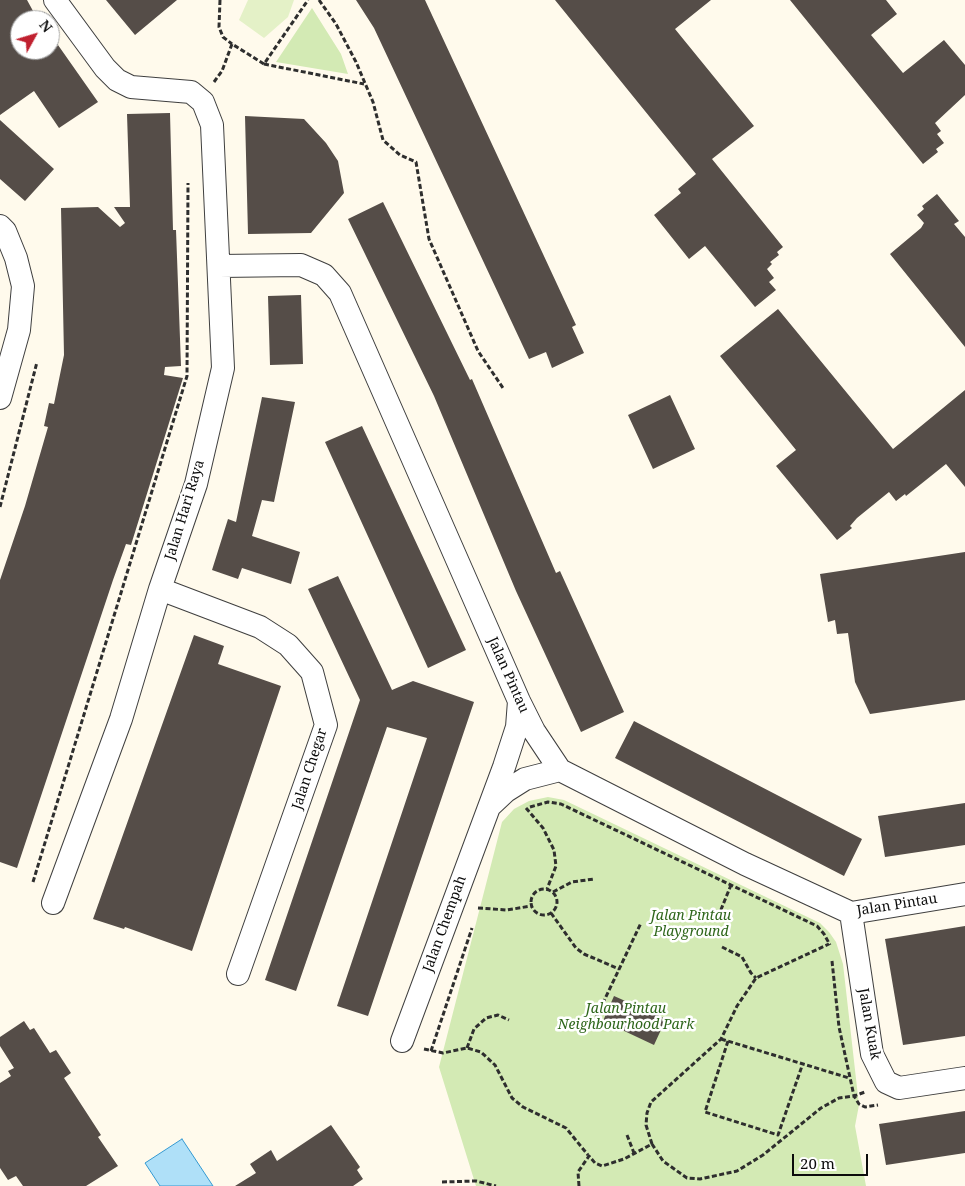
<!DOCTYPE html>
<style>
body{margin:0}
#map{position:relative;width:965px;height:1186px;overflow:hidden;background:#fffaec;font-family:"Noto Serif",serif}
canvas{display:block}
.north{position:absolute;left:10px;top:10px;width:50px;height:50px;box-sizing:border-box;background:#fff;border:1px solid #9e9e9e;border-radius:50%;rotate:51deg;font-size:14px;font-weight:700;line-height:20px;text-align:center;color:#0c0c0c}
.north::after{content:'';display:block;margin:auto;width:18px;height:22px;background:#c0202f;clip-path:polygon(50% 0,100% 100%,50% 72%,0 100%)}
.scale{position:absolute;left:792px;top:1154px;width:76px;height:22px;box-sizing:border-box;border:2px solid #0c0c0c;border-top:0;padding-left:6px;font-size:15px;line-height:18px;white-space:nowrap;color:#0c0c0c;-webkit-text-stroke:4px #fff;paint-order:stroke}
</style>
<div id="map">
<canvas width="965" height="1186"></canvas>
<div class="north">N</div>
<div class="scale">20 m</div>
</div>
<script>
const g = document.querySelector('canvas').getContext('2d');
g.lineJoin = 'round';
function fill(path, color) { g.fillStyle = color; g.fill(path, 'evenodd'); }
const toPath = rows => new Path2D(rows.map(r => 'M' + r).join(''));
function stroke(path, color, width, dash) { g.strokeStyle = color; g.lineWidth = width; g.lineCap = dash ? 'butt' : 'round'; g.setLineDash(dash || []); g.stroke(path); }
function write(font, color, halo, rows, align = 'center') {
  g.font = font + ' "Noto Serif",serif'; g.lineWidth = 5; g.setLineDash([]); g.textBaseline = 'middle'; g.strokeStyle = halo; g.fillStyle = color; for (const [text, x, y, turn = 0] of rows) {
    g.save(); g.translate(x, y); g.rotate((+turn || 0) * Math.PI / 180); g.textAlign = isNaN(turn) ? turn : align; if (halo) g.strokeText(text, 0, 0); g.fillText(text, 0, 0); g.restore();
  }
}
const green = toPath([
 [312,8,341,54,348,74,276,62],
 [548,797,564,800,820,923,829,932,836,942,843,964,859,1105,855,1126,866,1186,476,1186,439,1067,502,822,514,809,529,801]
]);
const pitch = toPath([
 [248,0,294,0,288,17,264,38,239,20]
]);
const water = toPath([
 [182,1139,213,1186,160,1186,145,1163,182,1139]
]);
const building = toPath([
 [0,0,27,0,38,20,20,20,20,50,50,50,50,38,56,47,58,45,98,102,59,128,34,91,0,115],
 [106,0,177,0,135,35],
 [356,0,425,0,576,325,572,327,584,353,552,368,546,352,529,359,374,28],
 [555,0,711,0,675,29,754,126,712,159,783,247,777,252,779,255,770,262,772,264,767,269,774,278,769,282,776,290,755,307,705,246,689,259,654,215,681,193,678,189,696,174],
 [790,0,886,0,897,14,871,35,903,73,944,40,965,65,965,95,935,123,941,131,937,134,944,143,936,149,938,152,923,164],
 [170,113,173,230,176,230,181,366,165,367,164,375,183,378,131,545,126,544,113,580,17,868,0,862,0,580,25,506,48,427,44,426,49,403,54,404,64,355,61,208,98,207,120,227,125,223,114,207,130,207,127,114],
 [245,116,304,119,326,143,338,161,344,193,311,233,248,234],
 [0,120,54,169,25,201,0,179],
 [937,194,959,221,954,224,965,237,965,347,890,254,921,228,924,223,917,215,924,209,922,206],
 [383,202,470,380,472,379,556,573,560,571,624,712,581,732,516,591,434,396,348,219],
 [301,295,303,364,270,365,268,296],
 [778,309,893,449,965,390,965,487,946,464,906,496,905,494,896,501,889,492,857,518,850,526,852,528,837,540,776,466,796,450,720,356],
 [670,395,695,449,653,469,628,415],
 [262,397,295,402,274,502,262,500,252,536,300,552,291,584,242,568,238,579,212,570,228,519,236,522],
 [362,426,466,650,428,668,325,442],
 [965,552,965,700,870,714,855,682,848,633,837,634,835,620,828,622,820,574],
 [338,576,392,690,413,681,474,702,368,1016,337,1006,427,738,387,727,296,991,265,980,360,700,308,589],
 [194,635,224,646,218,664,281,686,192,951,125,927,124,929,93,919],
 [634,721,862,839,844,876,615,758],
 [965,803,965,845,885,857,878,816],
 [965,926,965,1036,903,1045,885,939],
 [614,996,666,1019,654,1045,603,1021],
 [24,1021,30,1030,34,1028,50,1053,56,1050,71,1073,64,1078,101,1135,98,1137,118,1166,86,1186,23,1186,16,1176,8,1180,0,1168,0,1083,11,1076,8,1071,14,1068,0,1046,0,1037],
 [965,1111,965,1153,886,1165,879,1124],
 [331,1125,360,1167,357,1170,363,1179,353,1186,235,1186,256,1173,250,1164,271,1150,277,1161]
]);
const path = toPath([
 [220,0,219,27,223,37,232,44],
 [319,0,336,24,356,62,373,102,383,140,400,155,416,162,429,239,478,351,503,388],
 [264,64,364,84],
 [214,82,222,71,232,44,264,64,308,0],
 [0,507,37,362],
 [530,807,548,802,561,804,817,926,824,934,830,945],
 [526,808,543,828,554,850,556,866,547,889],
 [33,882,187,376,188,183],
 '531 902a13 13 0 1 1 26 0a13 13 0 1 1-26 0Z',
 [553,892,572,882,594,879],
 [478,908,507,910,531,906],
 [551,913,576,948,584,954,619,969],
 [718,917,731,885],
 [722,947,742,957,751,973,756,978],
 [832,961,839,1027,854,1096,859,1104,865,1107,878,1105],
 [593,1024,641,923],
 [721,1039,849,1078],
 [728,1041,705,1112,778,1135,802,1066],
 [467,1048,474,1029,486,1018,498,1015,509,1020],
 [424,1049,443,1053,467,1048,481,1052,495,1065,512,1098,523,1107,566,1128,588,1155],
 [431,1051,472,928],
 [627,1135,634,1153],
 [652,1144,646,1125,647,1113,651,1102,721,1039,737,1006,756,978,829,944],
 [442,1182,476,1181,496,1186],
 [579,1186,578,1172,589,1156,595,1163,602,1166,624,1159,652,1144,663,1161,687,1178,700,1179,737,1171,763,1155,821,1108,839,1098,854,1096,865,1092]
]);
const minor = toPath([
 [0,226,5,231,16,258,23,286,19,330,0,398],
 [219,266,301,265,324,275,340,293,519,701,534,731,560,770,745,864,851,913,965,894],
 [160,589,260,627,288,645,312,672,326,725,238,974],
 [490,806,506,791,525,779,560,770],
 [53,903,121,719,160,589,196,484,223,368,212,125,203,102,191,92,131,87,117,80,105,68,55,0],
 [851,913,872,1054,886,1082,899,1088,965,1078],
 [402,1041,504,767,517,727,519,701]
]);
const streetNames = [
 ["Jalan Hari Raya",185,510,-73],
 ["Jalan Pintau",508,675,66],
 ["Jalan Chegar",310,769,-72],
 ["Jalan Pintau",897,905,-9],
 ["Jalan Chempah",445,924,-70],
 ["Jalan Kuak",869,1024,80]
];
const parkNames = [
 ["Jalan Pintau",691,916],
 ["Playground",691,932],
 ["Jalan Pintau",626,1009],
 ["Neighbourhood Park",626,1025]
];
fill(green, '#d3eab4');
fill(pitch, '#e4f1c7');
fill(water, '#afe0f8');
stroke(water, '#3499d1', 1);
fill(building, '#554d48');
stroke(minor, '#3f3f3f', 24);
stroke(path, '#2e2e2e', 3, [5, 2.5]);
stroke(minor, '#fff', 22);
write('14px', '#0c0c0c', '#fff', streetNames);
write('italic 14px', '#2e661b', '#fff', parkNames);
</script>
